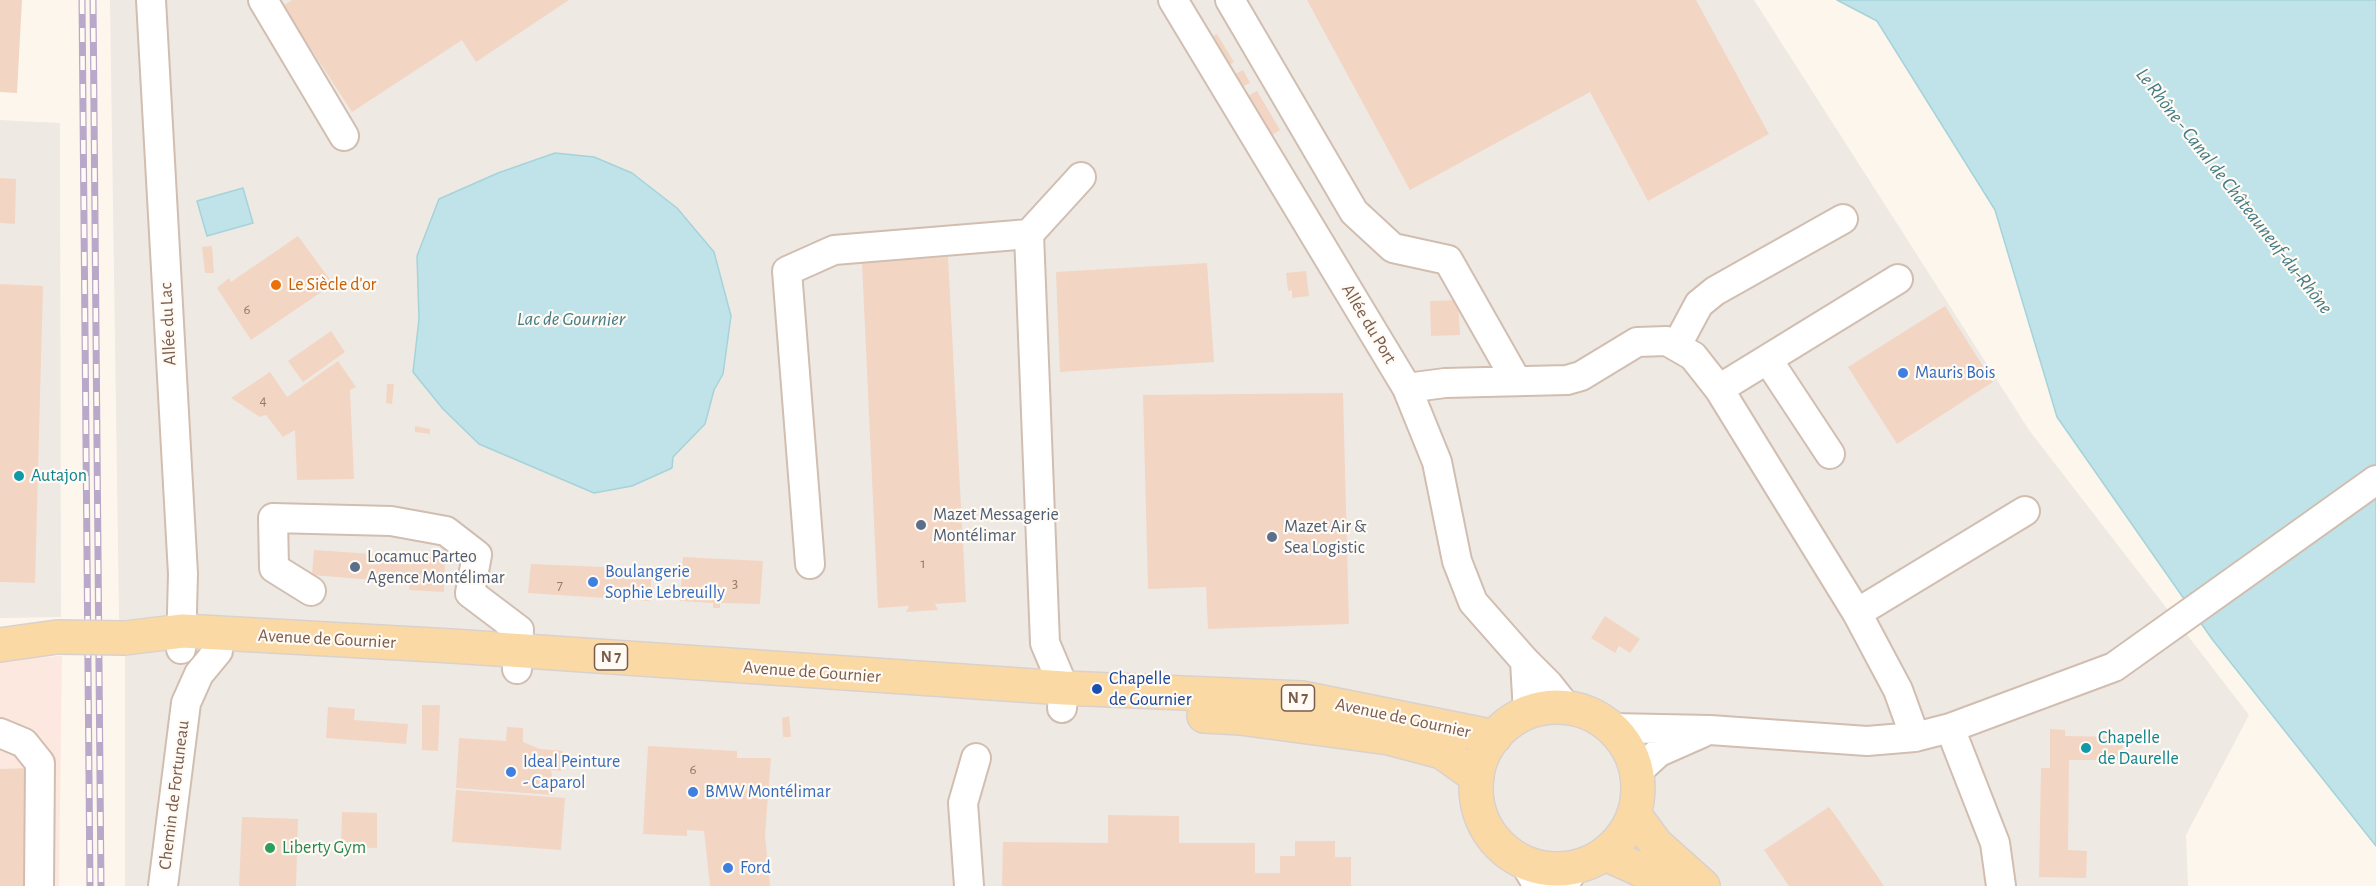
<!DOCTYPE html>
<meta charset="utf-8">
<style>
body{margin:0}
canvas{display:block;background:#fdf6ec}
</style>
<canvas width="2376" height="886"></canvas>
<script>
const g = document.querySelector('canvas').getContext('2d');
g.lineJoin = 'round';
function fill(path, color) { g.fillStyle = color; g.fill(path, 'evenodd'); }
const toPath = rows => new Path2D(rows.map(r => 'M' + r).join(''));
function stroke(path, color, width, dash) { g.strokeStyle = color; g.lineWidth = width; g.lineCap = dash ? 'butt' : 'round'; g.setLineDash(dash || []); g.stroke(path); }
function write(font, color, halo, rows, align = 'center') {
  g.font = font + ' "Alegreya Sans",sans-serif'; g.lineWidth = 4.5; g.setLineDash([]); g.textBaseline = 'middle'; g.strokeStyle = halo; g.fillStyle = color; for (const [text, x, y, turn = 0] of rows) {
    g.save(); g.translate(x, y); g.rotate((+turn || 0) * Math.PI / 180); g.textAlign = isNaN(turn) ? turn : align; if (halo) g.strokeText(text, 0, 0); g.fillText(text, 0, 0); g.restore();
  }
}
const commercial = toPath([
 [62,656,59,886,0,886,0,660]
]);
const industrial = toPath([
 [110,0,1754,0,2029,430,2249,715,2186,835,2188,886,125,886,125,656,119,617],
 [0,120,60,123,61,617,0,618]
]);
const water = toPath([
 [1837,0,2376,0,2376,846,2212,639,2057,417,1995,210,1877,21,1837,0],
 [555,153,594,157,632,173,677,208,714,252,731,316,723,374,714,390,705,424,673,457,672,468,632,486,594,493,479,444,443,409,413,372,419,319,417,256,439,199,498,173,555,153],
 [243,188,253,223,207,236,197,201,243,188]
]);
const building = toPath([
 [0,0,22,0,17,93,0,92],
 [292,0,569,0,476,62,462,40,352,112,283,6],
 [1307,0,1696,0,1769,134,1648,201,1590,92,1410,190],
 [1217,34,1234,62,1228,66,1211,37],
 [1243,70,1250,83,1240,88,1233,75],
 [1257,91,1280,130,1269,137,1246,97],
 [0,178,16,179,15,224,0,223],
 [298,236,333,284,251,340,217,288,229,278,231,282],
 [212,246,214,273,205,273,202,247],
 [948,257,966,602,935,604,938,610,906,612,909,606,878,608,862,263],
 [1207,263,1214,362,1060,372,1056,272],
 [1306,271,1309,296,1292,298,1292,290,1288,291,1286,273],
 [0,284,43,286,35,583,0,582],
 [1458,300,1460,335,1431,336,1430,301],
 [1945,306,1993,382,1897,444,1848,367],
 [331,331,345,352,303,382,288,361],
 [338,361,356,387,350,390,354,479,297,480,295,430,283,437,266,415,260,417,231,398,270,372,287,397],
 [387,384,394,384,392,404,386,403],
 [1343,393,1349,624,1208,629,1206,587,1148,589,1143,395],
 [415,426,430,429,430,434,415,432],
 [314,550,445,559,444,592,409,590,410,583,312,575],
 [683,557,763,561,760,604,720,603,720,608,713,608,713,603,680,601],
 [531,564,652,569,650,601,528,593],
 [1605,616,1640,639,1630,653,1619,646,1615,653,1591,638],
 [422,705,440,705,438,751,422,750],
 [328,707,355,709,354,720,408,724,406,744,326,738],
 [789,716,791,737,783,737,782,718],
 [507,727,523,728,523,742,540,749,563,751,561,771,551,770,554,795,456,788,459,738,506,741],
 [2050,729,2065,730,2065,736,2123,737,2122,760,2069,760,2068,850,2087,851,2086,878,2039,877,2041,768,2050,768],
 [648,746,737,751,737,758,771,758,765,835,770,886,710,886,704,831,687,830,687,836,643,834],
 [30,768,30,886,0,886,0,769],
 [456,790,565,798,561,850,452,842],
 [1829,807,1840,822,1884,886,1789,886,1764,850],
 [342,812,377,813,377,848,341,847],
 [1108,815,1179,816,1179,843,1255,843,1255,873,1280,873,1280,856,1295,856,1295,841,1335,841,1335,857,1351,857,1351,886,1002,886,1003,842,1108,843],
 [242,817,298,819,296,886,239,886]
]);
const minor = toPath([
 [151,0,183,574,181,649],
 [263,0,344,136],
 [1173,0,1407,388,1437,462,1457,561,1473,602,1525,661],
 [1230,0,1354,212,1393,248,1448,260,1516,380],
 [1029,234,1081,177],
 [1677,345,1699,304,1715,291,1843,219],
 [1768,360,1830,454],
 [1407,388,1445,383,1567,380,1581,376,1637,342,1667,341,1693,356,1719,389,1857,613,1898,690,1915,737],
 [1719,389,1898,279],
 [810,564,787,271,834,250,1029,234,1045,643,1064,688,1062,708],
 [311,591,274,568,273,518,391,521,446,531,477,555,470,593,519,630,517,669],
 [1857,613,2025,511],
 [1528,713,1525,661,1548,684,1567,708],
 [1612,728,1710,730,1867,741,1915,737,1950,728,2114,667,2376,480],
 [1950,728,1995,843,2001,886],
 [0,733,24,743,40,763,39,886],
 [1637,772,1659,752,1702,733],
 [1524,862,1538,886],
 [163,886,186,703,199,674,218,651],
 [969,886,963,803,976,758],
 [1564,886,1574,867]
]);
const major = toPath([
 [125,638,183,631,452,646,1064,688,1302,698,1495,737],
 [0,645,57,637],
 '1476 788a81 81 0 1 1 162 0a81 81 0 1 1-162 0Z',
 [1204,716,1240,718,1389,738,1442,752,1477,777],
 [1634,814,1656,844,1703,886],
 [1605,854,1639,869,1663,886]
]);
const rail = toPath([
 [82,0,90,886],
 [93,0,101,886]
]);
const majorBridge = toPath([
 [57,637,125,638]
]);
const markers = [
 [276,285,6,"#e8710a"],
 [1903,373,6,"#3f7fe0"],
 [19,476,6,"#0f9aa8"],
 [921,525,6,"#5c6f8a"],
 [1272,537,6,"#5c6f8a"],
 [355,567,6,"#5c6f8a"],
 [593,582,6,"#3f7fe0"],
 [1097,689,6,"#1a4fb4"],
 [2086,748,6,"#0f9aa8"],
 [511,772,6,"#3f7fe0"],
 [693,792,6,"#3f7fe0"],
 [270,848,6,"#2e9e5b"],
 [728,868,6,"#3f7fe0"]
];
const numberNames = [
 ["6",247,309],
 ["4",263,400],
 ["1",923,563],
 ["3",735,583],
 ["7",560,585],
 ["6",693,769]
];
const shields = [
 [611,657,33],
 [1298,698,33]
];
const shieldNames = [
 ["N 7",611,657],
 ["N 7",1298,698]
];
const foodNames = [
 ["Le Siècle d'or",288,285]
];
const streetNames = [
 ["Allée du Lac",168,324,-93],
 ["Allée du Port",1369,324,59],
 ["Avenue de Gournier",327,639,3],
 ["Avenue de Gournier",812,672,4],
 ["Avenue de Gournier",1403,718,12],
 ["Chemin de Fortuneau",174,795,-83]
];
const shopNames = [
 ["Mauris Bois",1915,373],
 ["Boulangerie",605,572],
 ["Sophie Lebreuilly",605,593],
 ["Ideal Peinture",523,762],
 ["- Caparol",523,783],
 ["BMW Montélimar",705,792],
 ["Ford",740,868]
];
const cultureNames = [
 ["Autajon",31,476],
 ["Chapelle",2098,738],
 ["de Daurelle",2098,759]
];
const serviceNames = [
 ["Mazet Messagerie",933,515],
 ["Montélimar",933,536],
 ["Mazet Air &",1284,527],
 ["Sea Logistic",1284,548],
 ["Locamuc Parteo",367,557],
 ["Agence Montélimar",367,578]
];
const transitNames = [
 ["Chapelle",1109,679],
 ["de Gournier",1109,700]
];
const leisureNames = [
 ["Liberty Gym",282,848]
];
const waterNames = [
 ["Le Rhône - Canal de Châteauneuf-du-Rhône",2234,191,52],
 ["Lac de Gournier",571,319]
];
fill(commercial, '#fde8e0');
fill(industrial, '#efe9e4');
fill(water, '#bfe3e8');
stroke(water, '#a5d3da', 1.5);
fill(building, '#f3d5c3');
stroke(minor, '#d1beb0', 32);
stroke(major, '#dad1cd', 36);
stroke(minor, '#fff', 28);
stroke(major, '#fbd9a5', 33);
stroke(rail, '#b9a8c9', 7);
stroke(rail, '#fffaf3', 4.5, [14]);
stroke(majorBridge, '#dad1cd', 36, []);
stroke(majorBridge, '#fbd9a5', 33);
for (const [x, y, r, color] of markers) { const dot = new Path2D(); dot.arc(x, y, r, 0, 2 * Math.PI); g.fillStyle = color; g.fill(dot); stroke(dot, '#fffaf3', 2); }
write('15px', '#987a6a', null, numberNames);
for (const [x, y, w] of shields) { const box = new Path2D(); box.roundRect(x - w / 2, y - 13, w, 26, 4.5); g.fillStyle = '#fffaf3'; g.fill(box); stroke(box, '#7a5c4d', 1.5); }
write('bold 16px', '#7a5c4d', null, shieldNames);
write('18px', '#c56008', '#fffaf3', foodNames, 'left');
write('18px', '#7a5c4d', '#fffaf3', streetNames);
write('18px', '#366cbe', '#fffaf3', shopNames, 'left');
write('18px', '#0d838f', '#fffaf3', cultureNames, 'left');
write('18px', '#4e5e75', '#fffaf3', serviceNames, 'left');
write('18px', '#164399', '#fffaf3', transitNames, 'left');
write('18px', '#27864d', '#fffaf3', leisureNames, 'left');
write('italic 20px', '#437c86', '#fffaf3', waterNames);
</script>
